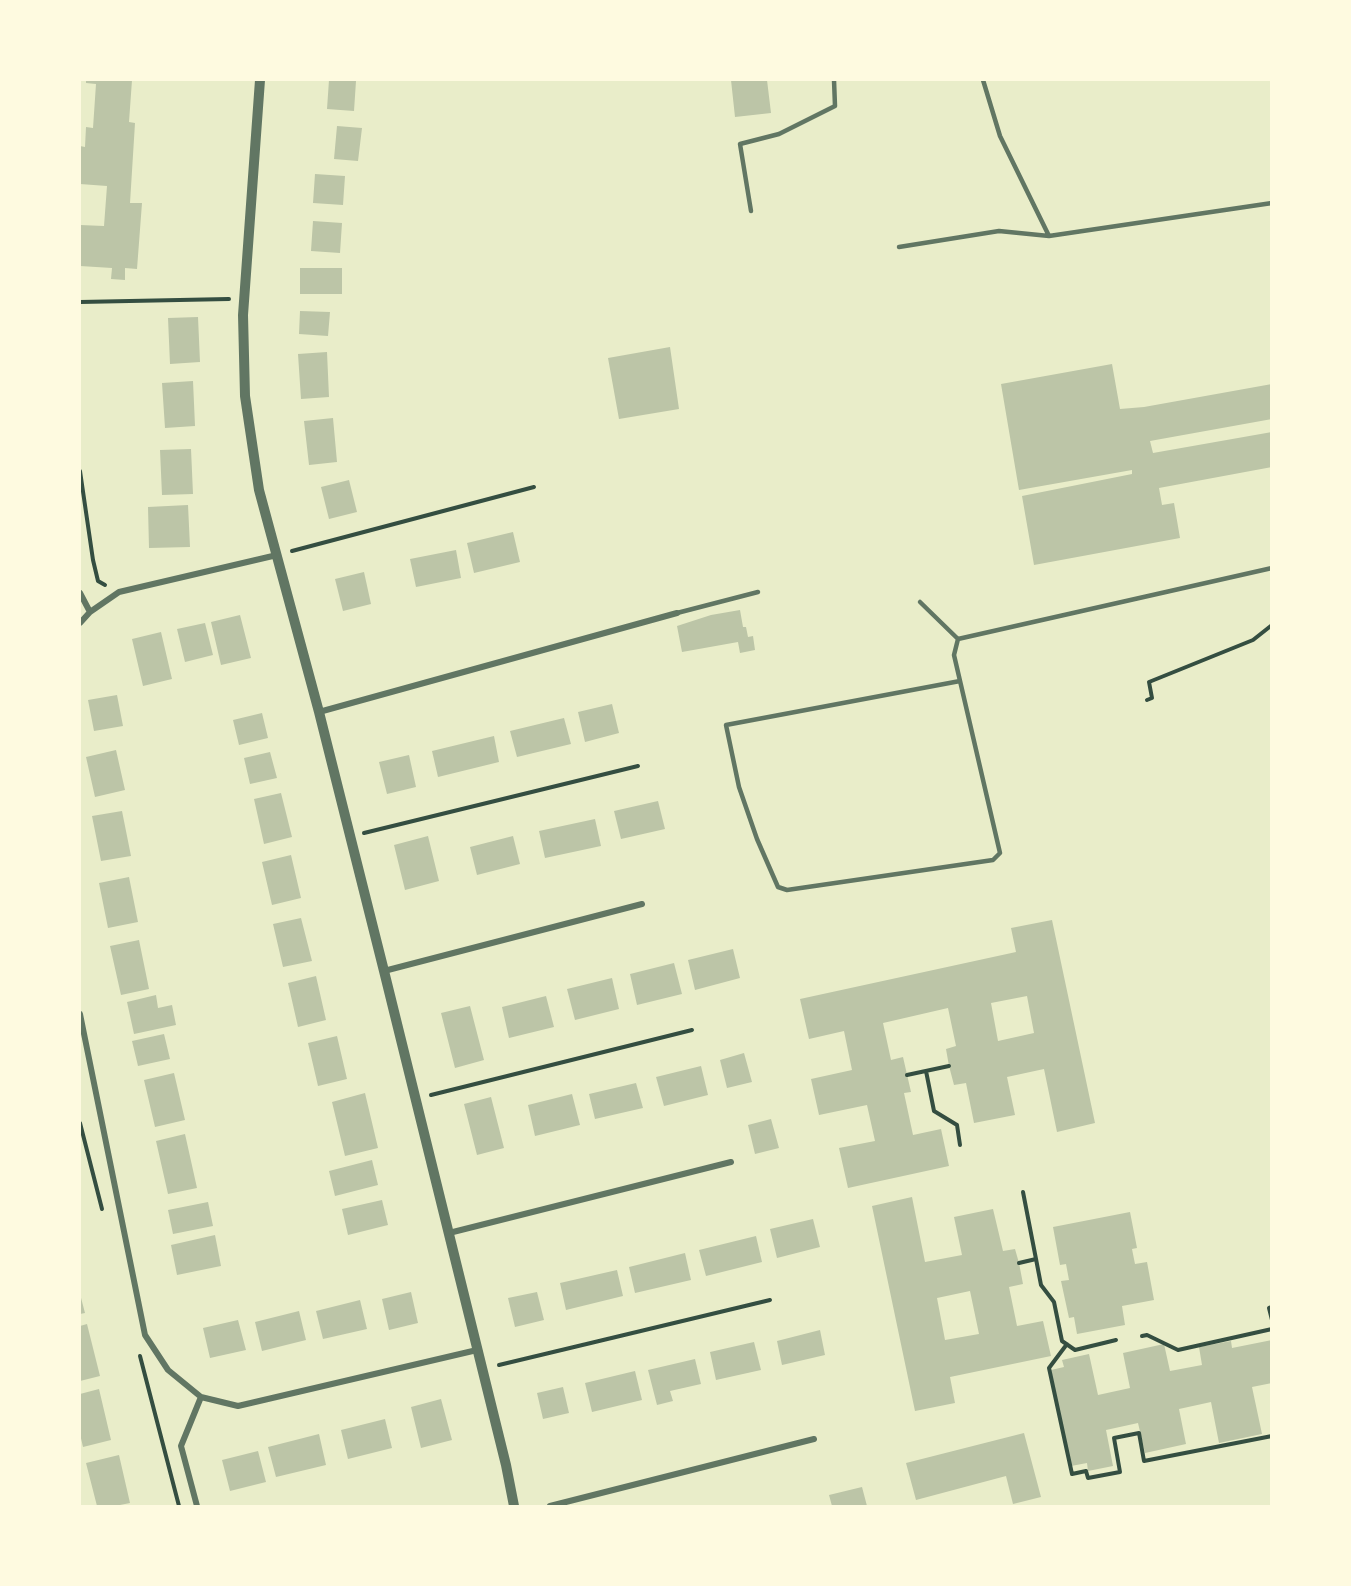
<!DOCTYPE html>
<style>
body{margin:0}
#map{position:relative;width:1351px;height:1586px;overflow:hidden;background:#e9edc9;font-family:Overpass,sans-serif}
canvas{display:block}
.frame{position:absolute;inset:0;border:81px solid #fefae0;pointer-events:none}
</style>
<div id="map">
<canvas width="1351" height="1586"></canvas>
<div class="frame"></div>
</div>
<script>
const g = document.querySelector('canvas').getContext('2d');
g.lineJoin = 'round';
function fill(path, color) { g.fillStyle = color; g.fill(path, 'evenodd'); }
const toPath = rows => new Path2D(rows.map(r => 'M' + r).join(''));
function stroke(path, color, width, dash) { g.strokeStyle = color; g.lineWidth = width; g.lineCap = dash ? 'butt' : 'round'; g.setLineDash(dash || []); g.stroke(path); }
const building = toPath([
 [86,80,132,80,129,122,135,123,130,203,142,203,137,269,125,268,125,280,111,279,112,268,80,266,80,225,104,226,107,186,80,184,80,146,85,147,86,127,93,128,96,84,86,83],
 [329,80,356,81,354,111,327,109],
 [731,80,767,80,771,113,735,117],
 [337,126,362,128,358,161,334,159],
 [315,174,345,176,343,205,313,203],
 [313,221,342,223,340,253,311,251],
 [300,268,342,268,342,294,300,294],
 [300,311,330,312,328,336,299,334],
 [198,317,200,362,170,364,168,318],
 [670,347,679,409,619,419,608,358],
 [327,352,329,397,301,399,298,354],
 [1112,364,1120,409,1144,407,1272,384,1272,419,1150,441,1153,453,1272,432,1272,467,1159,488,1162,505,1174,503,1180,538,1034,565,1022,496,1132,474,1132,470,1019,490,1001,384],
 [193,381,195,426,165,428,162,383],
 [333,418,337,462,309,465,304,421],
 [191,449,193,494,162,495,160,450],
 [349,480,357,512,329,519,321,487],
 [188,505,190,547,149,548,148,507],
 [513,532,520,562,474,573,467,543],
 [456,550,461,578,416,587,410,559],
 [364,572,371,604,343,611,335,579],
 [740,610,743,627,746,627,748,637,753,636,755,650,740,653,738,642,682,652,677,626,711,615],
 [240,615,251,658,221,665,211,622],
 [205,623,213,655,185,662,177,629],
 [161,632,172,679,143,686,132,639],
 [117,695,123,726,94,731,88,700],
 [612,704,619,733,585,742,578,712],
 [262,713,268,738,239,745,233,720],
 [564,718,571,744,517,757,510,731],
 [494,736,499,762,438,777,432,751],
 [116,750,125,790,95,797,86,757],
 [270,752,277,778,250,784,244,758],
 [409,755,416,787,387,794,379,762],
 [281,793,292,837,264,844,254,799],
 [658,801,665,829,621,839,614,811],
 [122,811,131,856,101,861,92,816],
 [595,819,601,846,545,858,539,831],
 [428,836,439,881,405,890,394,845],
 [513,836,520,864,477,875,470,847],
 [291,855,301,898,272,905,262,862],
 [129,877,138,922,108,928,99,883],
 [301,918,312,961,283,967,273,924],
 [1052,920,1095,1123,1057,1132,1044,1069,1007,1077,1015,1115,974,1123,966,1083,954,1085,949,1066,946,1049,956,1046,948,1008,883,1023,891,1060,903,1057,911,1092,904,1093,913,1135,941,1129,949,1166,848,1188,839,1148,875,1141,867,1105,819,1115,811,1079,852,1070,844,1031,809,1039,800,999,1016,952,1011,928],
 [1027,996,1034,1033,998,1041,991,1003],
 [139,940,149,989,121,995,110,946],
 [733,949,740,978,695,990,688,960],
 [674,963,682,994,637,1005,630,974],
 [316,976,326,1020,298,1027,288,983],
 [612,978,619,1009,575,1020,567,989],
 [156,995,158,1008,172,1005,176,1025,134,1034,127,1002],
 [546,996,554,1027,509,1038,502,1007],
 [470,1006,484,1060,455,1068,441,1013],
 [164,1034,170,1059,138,1066,132,1041],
 [337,1036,347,1079,318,1086,308,1043],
 [744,1053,752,1082,727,1088,720,1060],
 [701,1066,708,1095,664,1106,656,1077],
 [174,1073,185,1120,155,1127,144,1080],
 [636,1083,643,1108,595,1119,589,1094],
 [365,1093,378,1148,345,1156,332,1102],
 [572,1094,580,1125,535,1136,528,1105],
 [491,1097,504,1148,477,1155,464,1104],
 [771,1119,779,1148,755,1154,748,1125],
 [185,1134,197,1188,168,1194,156,1141],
 [372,1160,378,1185,335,1196,329,1171],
 [912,1197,925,1262,962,1255,954,1217,993,1209,1003,1251,1015,1249,1019,1263,1023,1284,1009,1287,1017,1326,1043,1321,1051,1356,950,1377,955,1403,915,1411,872,1206],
 [970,1291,979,1334,945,1340,937,1298],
 [382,1200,388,1225,348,1235,342,1209],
 [208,1202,213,1226,173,1234,168,1210],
 [1130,1212,1137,1248,1132,1249,1135,1264,1147,1262,1154,1300,1122,1306,1125,1325,1077,1334,1074,1317,1069,1318,1061,1281,1069,1280,1066,1264,1060,1265,1053,1227],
 [813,1219,820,1247,777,1258,770,1229],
 [215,1235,221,1266,177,1275,171,1245],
 [756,1236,762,1262,706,1276,699,1250],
 [685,1253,691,1280,635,1293,629,1267],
 [617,1270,623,1296,566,1310,560,1283],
 [411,1292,418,1323,389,1330,382,1299],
 [537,1292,544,1320,515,1327,508,1298],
 [80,1294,85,1313,80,1314],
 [360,1300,367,1329,323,1339,316,1311],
 [299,1311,306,1340,262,1351,255,1322],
 [238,1320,246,1350,210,1358,203,1328],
 [87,1324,100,1376,80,1381,80,1326],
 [820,1330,825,1355,782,1365,777,1341],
 [1272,1340,1272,1383,1252,1387,1262,1434,1219,1443,1211,1402,1179,1409,1186,1444,1145,1453,1138,1423,1106,1430,1113,1466,1088,1471,1087,1463,1071,1466,1051,1370,1064,1367,1062,1360,1089,1354,1098,1395,1130,1388,1123,1353,1164,1344,1170,1371,1202,1365,1199,1347,1231,1341,1232,1348],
 [754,1342,761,1370,716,1380,710,1352],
 [695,1359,701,1384,670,1391,673,1401,657,1405,648,1370],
 [635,1371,642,1400,592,1412,585,1383],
 [563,1387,569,1413,543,1419,537,1393],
 [99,1389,111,1440,83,1447,80,1434,80,1394],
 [441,1399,452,1440,421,1448,411,1407],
 [385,1419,392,1448,348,1459,341,1430],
 [1024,1433,1041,1497,1013,1504,1006,1476,916,1500,906,1463],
 [319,1434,326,1465,276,1477,268,1447],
 [258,1451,266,1482,230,1491,222,1460],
 [119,1455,130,1503,115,1506,97,1506,86,1463],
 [862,1487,867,1506,832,1506,829,1495]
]);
const path = toPath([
 [80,302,229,299],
 [80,471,93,560,98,581,105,585],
 [292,551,534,487],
 [1147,700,1152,698,1149,682,1253,640,1272,625],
 [364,833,638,766],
 [926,1071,934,1111,957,1125,960,1145],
 [907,1075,949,1066],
 [431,1095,692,1030],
 [80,1123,102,1209],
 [1036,1259,1041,1285,1054,1302,1062,1341,1075,1350,1116,1340],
 [1019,1263,1036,1259,1023,1192],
 [1272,1307,1269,1308,1272,1320],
 [1142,1336,1147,1335,1178,1350,1272,1329],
 [1067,1344,1049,1368,1072,1474,1086,1471,1088,1478,1120,1472,1114,1438,1139,1433,1144,1461,1272,1436],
 [140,1356,179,1506],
 [499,1365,770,1300]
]);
const service = toPath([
 [983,80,1000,136,1049,236],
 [751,211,740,144,779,134,835,106,834,80],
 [899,247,999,231,1049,236,1272,203],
 [920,602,958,639,1272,568],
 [677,613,758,592],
 [958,639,954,655,1000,853,993,860,787,890,778,887,757,839,739,787,726,725,960,681]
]);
const minor = toPath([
 [80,593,90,612],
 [80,623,90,612,119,592,277,555],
 [319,712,677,613],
 [384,971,642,904],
 [80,1014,145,1335,168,1370,201,1397,238,1406,477,1350],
 [449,1233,731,1162],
 [197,1506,181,1446,201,1397],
 [550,1506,814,1439]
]);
const tertiary = toPath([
 [260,80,243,315,245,396,259,490,319,712,384,971,506,1465,514,1506]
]);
fill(building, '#bcc5a7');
stroke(path, '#344e41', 4);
stroke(service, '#617663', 4.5);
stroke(minor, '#617663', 6);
stroke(tertiary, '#617663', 10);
</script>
